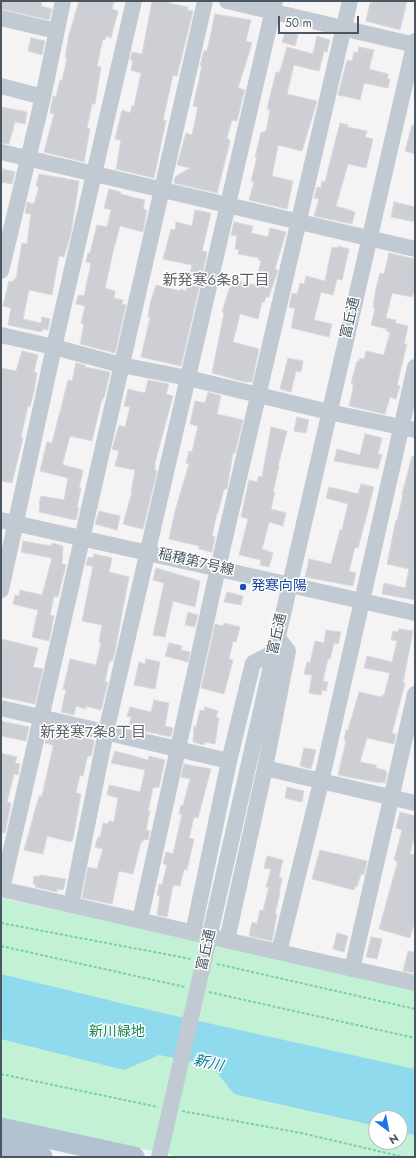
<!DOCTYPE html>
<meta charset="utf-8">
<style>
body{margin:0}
#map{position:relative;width:416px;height:1158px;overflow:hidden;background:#f5f3f3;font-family:Jost,sans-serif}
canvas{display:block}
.frame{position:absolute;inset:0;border:2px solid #4a5661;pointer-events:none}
.north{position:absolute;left:368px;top:1110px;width:40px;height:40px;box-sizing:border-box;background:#fff;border:1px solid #b7bbc0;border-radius:50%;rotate:148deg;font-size:11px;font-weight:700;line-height:16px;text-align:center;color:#4a5661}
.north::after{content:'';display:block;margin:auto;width:14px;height:18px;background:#1a73e8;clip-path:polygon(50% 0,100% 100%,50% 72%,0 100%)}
.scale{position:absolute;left:278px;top:16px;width:81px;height:18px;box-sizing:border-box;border:2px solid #4a5661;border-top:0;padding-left:5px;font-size:12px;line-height:14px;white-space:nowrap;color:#4a5661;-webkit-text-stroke:3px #fff;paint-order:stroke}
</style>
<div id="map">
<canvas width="416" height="1158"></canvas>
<div class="frame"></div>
<div class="north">N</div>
<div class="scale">50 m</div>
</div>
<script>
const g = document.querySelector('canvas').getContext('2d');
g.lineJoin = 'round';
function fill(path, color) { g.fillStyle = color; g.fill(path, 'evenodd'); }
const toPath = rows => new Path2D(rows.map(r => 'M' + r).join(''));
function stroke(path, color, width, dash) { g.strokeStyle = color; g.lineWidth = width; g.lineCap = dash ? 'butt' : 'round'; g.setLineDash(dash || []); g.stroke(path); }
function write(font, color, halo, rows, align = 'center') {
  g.font = font + ' Jost,"Noto Sans JP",sans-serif'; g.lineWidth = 3; g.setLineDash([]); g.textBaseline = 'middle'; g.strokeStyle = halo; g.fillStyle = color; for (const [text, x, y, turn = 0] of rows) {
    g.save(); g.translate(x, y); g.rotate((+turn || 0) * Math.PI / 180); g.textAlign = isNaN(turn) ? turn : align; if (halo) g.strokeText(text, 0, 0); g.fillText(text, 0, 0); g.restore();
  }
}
const green = toPath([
 [1,898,415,988,415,1157,180,1157,1,1118],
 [376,1118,400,1118,400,1142,376,1142]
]);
const water = toPath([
 [1,974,158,1012,415,1069,415,1135,400,1132,400,1118,376,1118,376,1126,234,1094,211,1065,159,1055,124,1070,1,1039]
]);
const building = toPath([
 [1,1,42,1,41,6,52,9,49,20,1,9,1,1],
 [79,1,114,1,112,9,118,11,111,38,106,36,105,40,103,39,97,66,101,67,95,104,92,104,87,128,90,129,84,162,44,152,54,114,50,113,53,96,56,97,60,80,62,81,67,58,65,57,69,35,79,1],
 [152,1,170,1,169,3,188,7,187,10,193,11,177,76,173,75,163,120,166,121,154,178,116,169,121,140,115,139,122,110,130,113,132,106,134,106,141,73,131,70,133,60,130,60,132,52,142,54,152,1],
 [373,1,407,1,400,30,366,21,370,3,372,3,373,1],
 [215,14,251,20,246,41,252,43,238,88,245,90,242,100,237,121,232,120,227,138,230,141,217,193,174,183,175,177,190,168,177,165,186,133,192,135,198,107,193,106,202,66,200,66,204,50,207,51,215,14],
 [285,32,298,35,295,46,282,42,285,32],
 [317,36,330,40,327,52,324,51,319,71,294,65,287,94,317,101,302,151,278,145,272,176,293,181,287,209,249,200,254,182,251,181,257,157,255,157,261,133,266,131,270,110,267,109,276,72,279,73,281,68,287,47,313,54,317,36],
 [31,38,45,41,42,55,28,51,31,38],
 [359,47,374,50,369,69,388,74,387,79,390,79,388,88,364,83,360,100,338,95,347,60,352,61,354,52,358,53,359,47],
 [1,107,27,112,25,124,15,122,9,144,1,143,1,107],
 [340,123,348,125,347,127,367,131,365,137,373,139,366,168,348,164,336,206,355,212,352,224,314,216,319,199,314,198,317,187,321,188,322,181,325,182,340,123],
 [412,125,415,125,415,154,405,151,412,125],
 [3,169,15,172,12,184,1,182,3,169],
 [39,174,79,181,71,233,64,257,59,256,52,295,29,290,23,319,41,323,42,317,50,319,48,330,43,329,42,332,8,325,11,308,3,306,9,281,13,282,14,279,16,279,22,243,27,244,31,214,25,213,27,202,34,204,39,187,36,186,39,174],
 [109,189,121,192,120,194,145,200,143,209,147,210,143,232,120,226,113,252,105,288,115,291,114,298,123,300,122,304,126,305,115,353,80,344,84,324,81,323,85,306,76,304,78,295,84,296,91,263,86,262,88,253,90,253,97,225,107,227,111,210,104,208,109,189],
 [394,202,415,207,415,222,391,217,394,202],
 [195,210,211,213,202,251,207,252,206,258,181,366,141,357,150,318,148,317,150,304,156,285,180,291,181,289,186,291,192,265,163,259,171,229,175,230,176,222,192,226,195,210],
 [234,222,253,226,251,233,268,237,270,228,286,232,275,269,278,270,269,297,266,297,264,302,262,302,258,319,240,314,233,342,259,349,252,382,245,382,212,373,224,313,222,312,232,280,255,285,261,261,258,260,259,258,238,254,239,250,235,249,237,236,231,235,234,222],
 [338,246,349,249,342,280,337,279,333,295,321,292,314,320,332,324,329,337,291,328,295,309,289,307,292,293,297,294,300,283,304,284,306,276,325,281,332,247,338,248,338,246],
 [389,253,415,259,415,294,413,294,412,297,392,293,386,318,396,320,395,323,408,326,404,344,407,344,397,385,400,386,396,399,390,397,385,414,349,406,353,389,353,384,351,383,357,361,359,361,360,358,364,359,366,351,384,355,390,332,386,331,387,329,371,325,375,309,373,308,376,288,380,273,384,274,389,253],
 [22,351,38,355,34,372,37,373,34,391,30,407,28,406,21,437,23,438,12,483,1,481,1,368,16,371,22,351],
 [288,358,303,361,301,372,296,371,291,392,280,389,288,358],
 [76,363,85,365,85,367,110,372,104,398,103,398,101,403,92,441,70,436,63,462,63,465,83,470,79,488,81,488,77,507,79,508,76,520,39,512,40,505,39,504,41,496,64,500,68,478,40,471,47,442,52,443,68,380,72,381,76,363],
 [148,380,169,384,166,394,173,396,155,463,155,470,157,471,143,529,123,524,132,492,131,492,135,470,115,466,119,451,112,449,119,425,125,427,130,407,124,406,128,389,145,393,148,380],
 [208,392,221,396,217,414,243,420,235,453,233,453,227,489,224,489,218,513,217,513,212,536,215,537,212,552,199,549,199,546,169,539,175,511,189,464,186,463,189,451,192,452,198,426,190,424,195,401,205,403,208,392],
 [297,417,309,420,306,433,294,431,297,417],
 [271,427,287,431,278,466,279,466,273,492,275,492,271,509,286,513,283,526,269,522,262,549,273,553,269,567,260,565,261,560,239,555,248,519,241,517,249,480,257,482,259,476,262,477,271,427],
 [365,434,382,438,378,454,382,455,378,469,334,461,337,449,360,455,365,434],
 [412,456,415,457,415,600,382,594,384,583,405,588,409,569,387,564,396,520,397,521,403,494,402,494,412,456],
 [361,484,374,487,358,548,355,547,349,571,356,573,353,586,305,577,309,559,331,564,340,530,342,530,348,504,326,498,329,487,358,494,361,484],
 [99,511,120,516,117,530,95,524,99,511],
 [23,541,51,546,52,543,63,546,62,564,66,565,58,597,54,596,50,615,54,616,49,641,32,637,38,610,13,604,15,595,19,596,20,590,42,595,52,558,21,552,23,541],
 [94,554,112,558,109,572,129,577,115,651,113,660,109,662,105,682,108,682,101,710,86,706,86,709,76,706,74,715,61,712,66,690,63,689,70,659,96,665,101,643,99,642,102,625,82,621,93,566,86,565,88,557,93,558,94,554],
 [156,568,200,581,195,607,173,601,165,637,153,635,164,583,153,580,156,568],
 [227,592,243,596,241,605,224,602,227,592],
 [188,612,198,615,195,627,185,625,188,612],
 [224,623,240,627,236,642,233,641,229,659,233,660,224,694,201,688,215,624,223,626,224,623],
 [399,629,413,631,403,683,405,683,392,733,396,734,394,744,367,738,360,762,376,765,376,768,385,770,385,771,387,772,385,783,380,782,380,783,338,775,346,741,344,740,346,730,348,730,359,692,381,697,382,695,384,695,390,673,364,668,367,656,392,662,397,641,391,640,393,631,398,632,399,629],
 [326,630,341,632,338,644,334,643,330,659,328,659,323,681,328,682,326,691,322,690,321,695,309,693,312,675,304,674,307,662,310,663,315,641,324,643,326,630],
 [1,639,38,648,33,667,43,669,35,704,1,697,1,639],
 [169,643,182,646,181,650,190,652,188,662,165,656,169,643],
 [146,659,160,662,155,689,134,685,139,662,145,664,146,659],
 [154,700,169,703,165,726,173,728,171,737,134,729,135,726,129,725,131,717,127,716,130,707,151,712,154,700],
 [205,707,218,711,216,717,219,718,215,744,205,742,204,745,193,742,194,726,196,727,200,710,204,711,205,707],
 [1,721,29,727,26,741,1,736,1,721],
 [48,729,94,740,94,744,91,756,88,756,87,758,83,776,80,775,76,793,81,794,73,839,71,842,47,836,43,854,24,850,39,796,42,796,53,747,53,745,45,743,48,729],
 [304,748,316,750,311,769,300,766,304,748],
 [115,751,148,760,149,756,165,760,159,787,153,788,148,811,150,811,146,830,150,831,148,840,143,839,143,842,141,842,133,874,119,871,112,904,82,898,88,867,97,869,103,849,95,847,98,837,100,837,103,823,108,824,109,821,114,822,118,798,107,795,109,785,140,792,145,770,111,763,115,751],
 [1,753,17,757,15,763,20,764,18,775,14,774,7,802,11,803,5,833,1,833,1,753],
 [184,764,211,769,198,818,194,817,189,838,194,839,187,870,184,869,180,886,173,885,167,917,157,915,160,896,157,895,159,884,162,885,167,865,163,864,166,852,173,854,182,814,179,814,181,805,183,806,190,779,181,777,184,764],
 [287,787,304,791,302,802,285,798,287,787],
 [400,812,415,816,415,833,410,854,415,855,415,921,410,938,379,929,397,864,397,861,394,860,402,830,396,828,400,812],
 [320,850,367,861,364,875,361,874,357,887,355,886,354,890,312,879,320,850],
 [267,856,283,860,279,877,282,878,279,893,280,893,275,914,277,914,272,941,249,936,252,922,257,924,260,910,263,911,269,887,266,887,271,869,264,868,267,856],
 [40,875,66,879,63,890,57,889,57,892,35,887,36,885,33,884,34,876,39,877,40,875],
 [337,933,348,936,344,952,333,949,337,933],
 [371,937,382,939,377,959,366,957,371,937],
 [408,951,415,952,415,973,403,971,408,951]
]);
const path = toPath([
 [1,923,191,959],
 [1,946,185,987],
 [217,964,415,1009],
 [209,992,415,1038],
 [1,1074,158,1107],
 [182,1111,301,1133,404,1157]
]);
const minor = toPath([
 [227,1,415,45],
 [1,18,56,31],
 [1,86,43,97],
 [1,152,415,249],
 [1,271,43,97,63,1],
 [1,335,54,347,121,365,188,378,329,412,415,430],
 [1,520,415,613],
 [1,590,54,347,134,1],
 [267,684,415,41],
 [1,708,229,761],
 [265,768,415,803],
 [1,889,415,983],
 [2,889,205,1],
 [71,905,106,732,275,1],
 [140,920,218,568,350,1],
 [193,933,229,761,253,663,274,652],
 [227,940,265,768,288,651,278,638],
 [279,952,321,782,415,367],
 [352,969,415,694],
 [159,1157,164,1136]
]);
const major = toPath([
 [1,1128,134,1157],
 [1,1148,42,1157]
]);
const minorBridge = toPath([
 [164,1136,267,684]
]);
const markers = [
 [243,587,4,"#1a4fb4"]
];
const streetNames = [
 ["富丘通",351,318,-77],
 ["稲積第7号線",196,563,13],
 ["富丘通",278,634,-77],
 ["富丘通",207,950,-77]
];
const transitNames = [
 ["発寒向陽",251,587]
];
const parkNames = [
 ["新川緑地",117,1033]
];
const neighbourhoodNames = [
 ["新発寒6条8丁目",216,281],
 ["新発寒7条8丁目",93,733]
];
const waterNames = [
 ["新川",208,1064,13]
];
fill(green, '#c3f1d5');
fill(water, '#90daee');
fill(building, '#cdcfd5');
stroke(building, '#d7d9de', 1);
stroke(path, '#7ad0a6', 2, [3, 2]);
stroke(minor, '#c1cad2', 16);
stroke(major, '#b3c2d1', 21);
stroke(minorBridge, '#c1cad2', 16);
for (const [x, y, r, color] of markers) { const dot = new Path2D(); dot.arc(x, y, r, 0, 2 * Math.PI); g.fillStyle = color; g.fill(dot); stroke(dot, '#fff', 1.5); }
write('14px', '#4a5661', '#fff', streetNames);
write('14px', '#164399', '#fff', transitNames, 'left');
write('14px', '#17864f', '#fff', parkNames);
write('15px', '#5f6368', '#fff', neighbourhoodNames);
write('italic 15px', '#0c7c9b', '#fff', waterNames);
</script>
